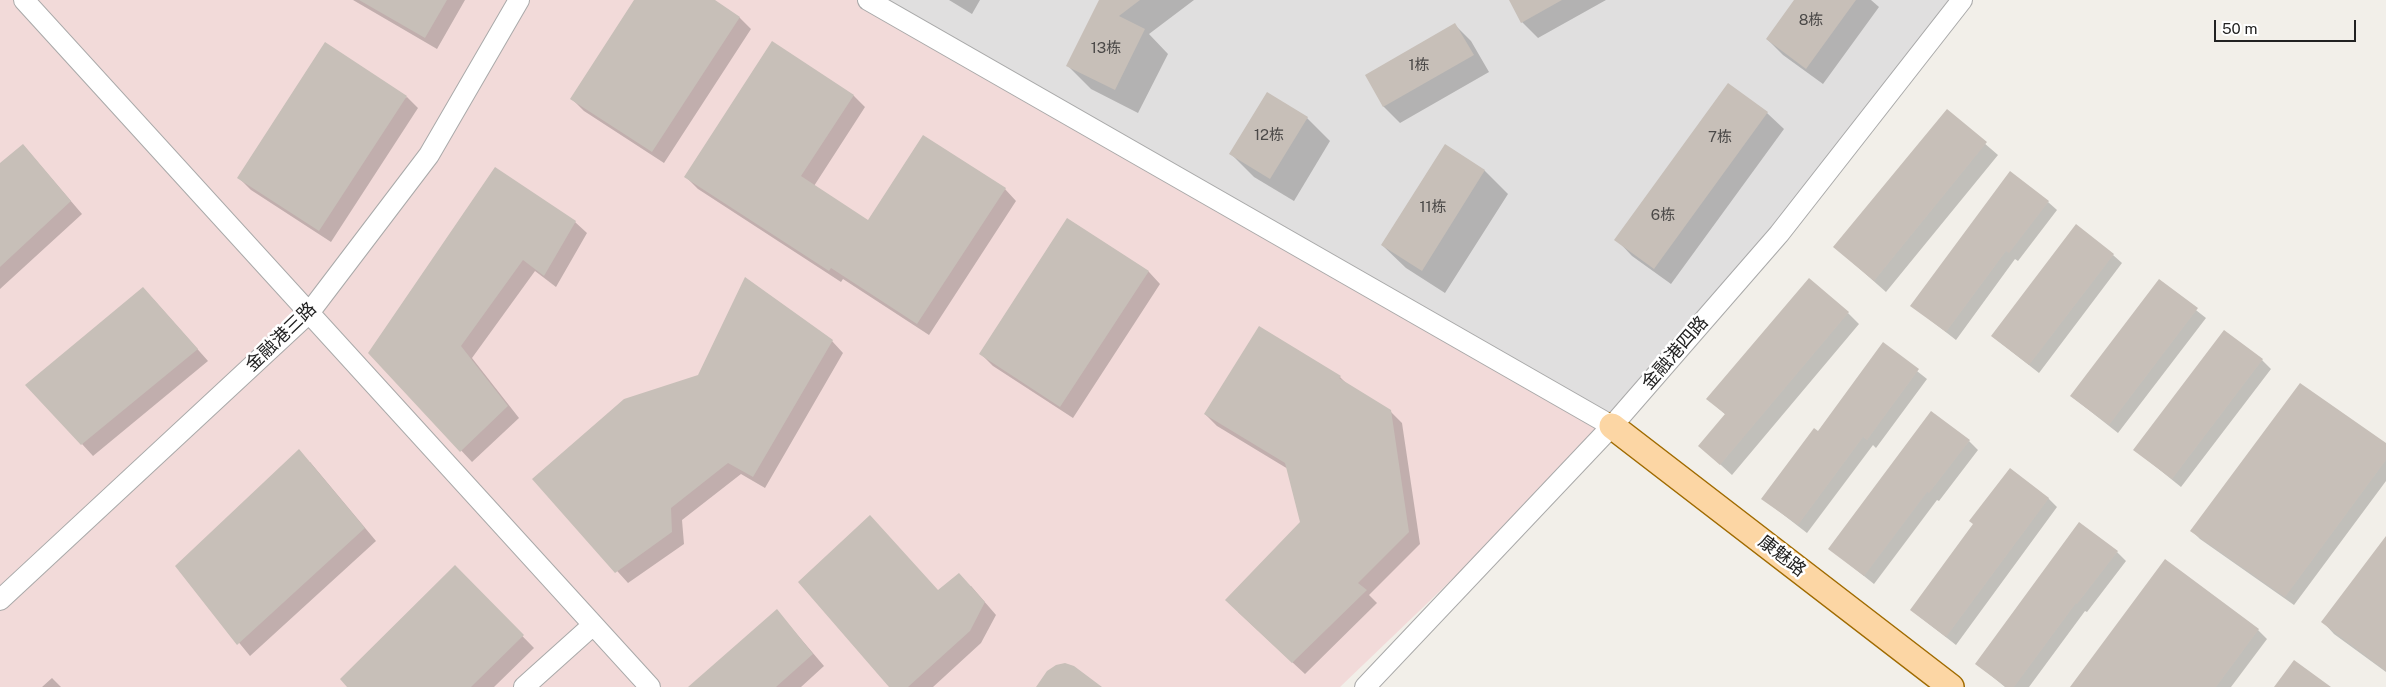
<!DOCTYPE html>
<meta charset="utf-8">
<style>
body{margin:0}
#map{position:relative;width:2386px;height:687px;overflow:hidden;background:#f2efe9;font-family:"Public Sans",sans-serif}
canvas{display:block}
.scale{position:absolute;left:2214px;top:20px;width:142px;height:22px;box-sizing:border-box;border:2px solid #222;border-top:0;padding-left:6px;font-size:15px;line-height:18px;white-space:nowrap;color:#222;-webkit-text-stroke:4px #fff;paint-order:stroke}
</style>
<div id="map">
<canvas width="2386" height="687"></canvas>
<div class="scale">50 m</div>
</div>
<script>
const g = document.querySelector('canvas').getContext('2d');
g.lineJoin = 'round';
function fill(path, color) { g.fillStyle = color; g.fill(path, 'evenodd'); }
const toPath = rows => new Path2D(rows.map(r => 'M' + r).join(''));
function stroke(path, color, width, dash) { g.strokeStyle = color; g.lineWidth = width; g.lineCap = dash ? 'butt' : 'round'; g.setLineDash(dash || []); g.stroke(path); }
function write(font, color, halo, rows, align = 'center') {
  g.font = font + ' "Public Sans","Noto Sans SC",sans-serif'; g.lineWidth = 5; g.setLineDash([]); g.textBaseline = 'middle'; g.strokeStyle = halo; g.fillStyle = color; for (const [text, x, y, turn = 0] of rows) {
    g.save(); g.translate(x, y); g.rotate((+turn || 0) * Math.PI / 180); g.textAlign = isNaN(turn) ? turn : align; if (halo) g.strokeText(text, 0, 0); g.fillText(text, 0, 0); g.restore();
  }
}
const residential = toPath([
 [868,0,1962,0,1612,426]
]);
const commercial = toPath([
 [0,0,876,0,1612,426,1340,687,0,687]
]);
const shadow = toPath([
 [353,0,465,0,437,49],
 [636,0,713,0,740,18,751,29,664,163,584,111,572,99],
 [949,0,980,0,972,14],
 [1101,0,1194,0,1149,34,1168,54,1138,113,1091,89,1068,66],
 [1510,0,1606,0,1538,38,1522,22],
 [1796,0,1871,0,1879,7,1823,84,1783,55,1767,39],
 [1455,25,1471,41,1489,72,1400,123,1384,107,1367,76],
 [772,43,854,96,865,107,814,186,869,222,1005,189,1016,201,929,335,843,279,841,282,698,189,686,177],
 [1728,85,1767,113,1784,129,1671,284,1632,256,1616,239],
 [407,97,418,108,331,242,251,190,239,178],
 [1947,111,1998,155,1886,292,1835,247],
 [1307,118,1330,141,1294,201,1254,177,1231,154],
 [23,145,82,214,0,289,0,165],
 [1445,146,1485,171,1508,194,1445,293,1406,268,1382,245],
 [2048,202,2057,210,2018,261,2015,259,1956,340,1911,305],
 [1067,220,1149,272,1160,284,1073,418,993,366,981,354],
 [575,222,587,233,556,287,535,271,472,358,519,418,472,462,370,353],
 [2113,255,2122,263,2039,373,1992,336],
 [2159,281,2206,318,2118,433,2071,396],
 [154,300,208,361,93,456,82,444],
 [1848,313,1859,324,1732,475,1700,446,1726,415,1708,399],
 [832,341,843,353,765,488,741,474,682,520,684,544,628,583,534,479],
 [1883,344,1927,379,1876,448,1873,445,1807,533,1763,499,1818,432],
 [2262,360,2271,369,2181,487,2135,450],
 [1340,377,1349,386,1390,411,1402,423,1420,544,1369,595,1377,603,1305,674,1238,612,1302,522,1288,469,1217,426,1205,414],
 [1969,441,1978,450,1939,501,1937,500,1874,584,1830,549],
 [2386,445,2386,481,2294,605,2200,539,2191,530],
 [310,462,376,541,250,656,176,566],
 [2048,498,2057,507,1956,645,1911,610,1974,524],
 [2386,538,2386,672,2334,634,2323,622],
 [2117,552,2126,561,2087,612,2085,611,2029,687,2005,687,1977,664],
 [455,567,534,648,494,687,349,687],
 [971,586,996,615,981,643,933,687,891,687,938,591],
 [777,611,824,666,801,687,700,687],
 [2258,630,2267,639,2231,687,2072,687],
 [52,678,61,687,42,687]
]);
const building = toPath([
 [359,0,447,0,425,38],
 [634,0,715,0,740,17,652,152,570,99],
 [1099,0,1140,0,1119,16,1145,29,1115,90,1066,66],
 [1509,0,1562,0,1521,23],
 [1794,0,1856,0,1806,69,1766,39],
 [1455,23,1474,55,1383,107,1365,75],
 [772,41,854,95,801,176,868,220,923,135,1006,188,917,324,831,268,829,271,684,177],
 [325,42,407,96,319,231,237,178],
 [1728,83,1768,112,1654,269,1614,240],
 [1267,92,1308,117,1270,179,1229,154],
 [1947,109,1987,142,1874,281,1833,247],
 [23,144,71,201,0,267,0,163],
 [1445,144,1485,170,1422,271,1381,245],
 [495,167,576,221,544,276,523,260,461,346,508,406,460,452,368,353],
 [2010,171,2049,201,2009,253,2006,251,1946,332,1910,306],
 [1067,218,1149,271,1060,407,979,354],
 [2076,224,2114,254,2029,365,1991,336],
 [745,277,833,340,753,477,728,463,671,508,672,532,615,573,532,479,624,399,698,375],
 [1809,278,1849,312,1720,465,1698,446,1725,414,1706,399],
 [2159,279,2198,308,2109,425,2070,396],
 [143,287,198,349,81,445,25,385],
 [1259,326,1341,376,1339,378,1391,410,1409,532,1358,583,1367,590,1292,663,1225,600,1300,522,1285,463,1204,414],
 [2224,330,2263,359,2172,479,2133,450],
 [1883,342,1919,369,1867,440,1863,437,1798,525,1761,499,1814,428,1818,431],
 [2300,383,2386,443,2386,460,2285,597,2190,531],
 [1931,411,1970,440,1929,493,1927,492,1864,576,1828,549],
 [299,449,365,528,237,645,175,566],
 [2010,468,2049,498,1946,637,1910,610,1973,524,1969,521],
 [870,515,938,590,959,573,985,602,970,631,908,687,889,687,798,582],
 [2079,522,2118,551,2077,604,2076,603,2014,687,2006,687,1975,664],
 [2386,536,2386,671,2321,622],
 [2165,559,2259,629,2216,687,2070,687],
 [455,565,524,635,471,687,347,687,340,679],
 [777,609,813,654,776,687,688,687],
 [2294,660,2331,687,2274,687],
 [1065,663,1074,666,1102,687,1036,687,1047,671,1056,665]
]);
const minor = toPath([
 [24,0,650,687],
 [868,0,1612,426],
 [0,600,309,313,429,155,519,0],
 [524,687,593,625],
 [1365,687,1612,426,1779,234,1962,0]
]);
const major = toPath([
 [1612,426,1951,687]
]);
const numberNames = [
 ["8栋",1811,20],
 ["13栋",1106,48],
 ["1栋",1419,65],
 ["12栋",1269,135],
 ["7栋",1720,137],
 ["11栋",1433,207],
 ["6栋",1663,215]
];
const streetNames = [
 ["金融港三路",281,337,-44],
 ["金融港四路",1675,353,-49],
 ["康魅路",1782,556,38]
];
fill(residential, '#e0dfdf');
fill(commercial, '#f2dad9');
fill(shadow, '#0003');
fill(building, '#c7bfb8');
stroke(minor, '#a9a9a9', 22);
stroke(major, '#a06b00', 28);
stroke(minor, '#fff', 20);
stroke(major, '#fcd6a4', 25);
write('15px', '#4b4948', null, numberNames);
write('18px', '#222', '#fff', streetNames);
</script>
